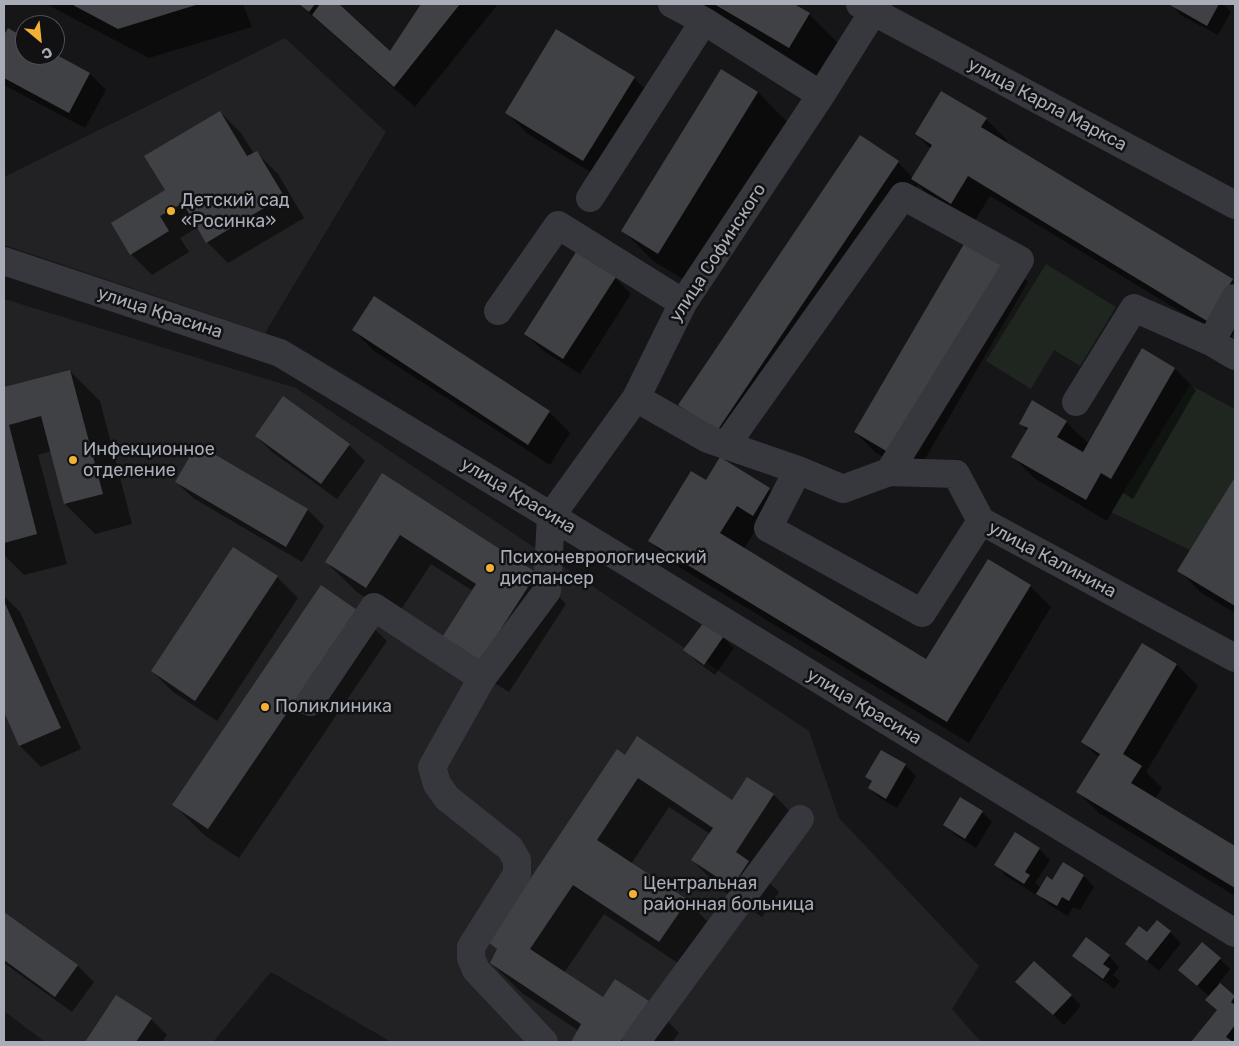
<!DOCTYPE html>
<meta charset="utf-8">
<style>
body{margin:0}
#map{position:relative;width:1239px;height:1046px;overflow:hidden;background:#161618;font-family:Rubik,sans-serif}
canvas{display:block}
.frame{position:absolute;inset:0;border:5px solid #a8adb8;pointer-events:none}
.north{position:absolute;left:15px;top:15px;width:50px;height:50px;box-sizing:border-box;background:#111113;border:1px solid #4d4f55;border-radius:50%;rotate:152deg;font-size:14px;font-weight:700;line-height:20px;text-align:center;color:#a8adb8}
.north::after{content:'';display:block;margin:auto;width:18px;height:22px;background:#f2b134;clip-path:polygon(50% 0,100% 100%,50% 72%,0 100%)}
</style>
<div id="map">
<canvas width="1239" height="1046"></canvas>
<div class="frame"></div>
<div class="north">С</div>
</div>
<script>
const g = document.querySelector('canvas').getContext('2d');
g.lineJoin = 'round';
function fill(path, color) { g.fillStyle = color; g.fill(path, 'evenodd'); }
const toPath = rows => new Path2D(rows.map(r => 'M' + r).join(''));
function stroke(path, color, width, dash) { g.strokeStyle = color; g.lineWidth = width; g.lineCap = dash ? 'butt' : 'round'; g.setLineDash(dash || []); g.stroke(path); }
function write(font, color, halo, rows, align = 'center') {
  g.font = font + ' Rubik,sans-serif'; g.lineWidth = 5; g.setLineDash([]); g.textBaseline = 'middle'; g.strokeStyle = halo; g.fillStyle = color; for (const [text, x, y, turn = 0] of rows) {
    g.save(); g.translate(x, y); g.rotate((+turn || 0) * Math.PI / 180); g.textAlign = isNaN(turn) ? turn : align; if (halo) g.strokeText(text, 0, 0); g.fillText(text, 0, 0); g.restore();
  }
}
const built = toPath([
 [285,38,386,132,265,333,4,245,4,177],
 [4,299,296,388,809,731,839,818,979,966,952,1009,981,1042,391,1042,271,972,213,1042,45,1042,4,1011]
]);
const green = toPath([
 [1046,264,1116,307,1080,366,1054,350,1031,389,986,361],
 [1190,385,1235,409,1235,477,1190,550,1111,512]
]);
const shadow = toPath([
 [46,4,243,4,252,27,149,58],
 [299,4,340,4,339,6,390,53,423,4,498,4,415,107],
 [694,4,792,4,809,14,839,44,819,77],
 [1172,4,1223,4,1231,12,1218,35,1182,16,1172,5],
 [8,30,25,39,25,55,54,55,90,74,106,90,85,128,4,85,4,38],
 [722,71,758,92,788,123,689,283,653,261,623,230],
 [634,78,655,99,605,181,528,134,507,113],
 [942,92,986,119,1008,141,1006,143,1232,280,1235,284,1235,331,1229,341,990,196,973,224,934,200,918,185,739,451,701,426,680,404,898,162,913,178,931,149,916,134],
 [220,112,241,133,254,154,256,152,278,174,304,218,228,263,207,242,198,227,180,238,189,252,152,275,131,254],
 [1007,261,1028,282,915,476,876,453,855,432],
 [615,278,631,294,580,374,542,350,526,334],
 [353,330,549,412,570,433,550,465,374,351],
 [1143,350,1175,369,1196,390,1133,499,1123,493,1107,521,1034,478,1013,457,1028,431,1020,423,1066,422,1089,444],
 [70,371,100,401,132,524,95,534,65,504,51,451,38,455,67,564,24,575,4,555,4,388],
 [256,436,349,445,365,461,337,499,272,452],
 [198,445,308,510,324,526,302,562,193,498,176,482],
 [383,475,536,574,566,604,509,692,472,669,473,591,431,564,396,617,357,592,326,562],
 [1235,479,1235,613,1200,592,1179,570],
 [707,482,769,489,790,510,758,526,744,549,927,661,1030,586,1051,607,969,743,671,562,650,541],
 [277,577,298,598,217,721,173,692,152,671],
 [4,596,20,612,81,749,41,767,20,746,4,709],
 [356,611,387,641,239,858,204,835,174,805],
 [723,637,734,648,715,675,696,661,685,650],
 [1143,645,1177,665,1198,686,1146,772,1162,788,1155,799,1235,847,1235,896,1099,813,1078,792,1099,758,1083,742],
 [882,752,905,765,916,776,897,808,880,798,869,788,872,782,867,777],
 [625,756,732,802,748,778,774,795,804,826,767,881,779,892,762,917,722,890,692,860,710,834,669,807,631,864,687,901,717,931,690,971,604,914,564,973,604,999,616,981,649,1002,679,1033,672,1042,573,1042,579,1031,522,993,491,963,498,950,489,942],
 [982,812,992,822,976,848,955,835,944,825],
 [1015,834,1039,849,1050,860,1035,883,1041,888,1052,881,1063,864,1084,876,1094,887,1080,910,1073,907,1068,916,1048,904,1036,892,1035,894,1006,876,996,865],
 [4,913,78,966,94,982,72,1012,4,963],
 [1157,922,1170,932,1181,943,1159,971,1138,954,1127,943,1147,934],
 [1074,955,1109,956,1119,967,1113,975,1120,981,1114,989,1084,966],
 [1220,959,1230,969,1218,984,1235,998,1235,1042,1193,1042,1218,1011,1207,1000,1210,997,1190,980],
 [1017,982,1071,995,1081,1006,1064,1025],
 [117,996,151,1019,167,1035,162,1042,87,1042]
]);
const building = toPath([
 [71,4,199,4,118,29],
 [299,4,315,4,309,12],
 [320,4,339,4,390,51,421,4,460,4,394,87,312,15],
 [714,4,794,4,810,13,789,48],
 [1171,4,1219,4,1207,26,1170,5],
 [8,28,25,38,25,55,55,55,55,54,90,73,69,113,4,78,4,35],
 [556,29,635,77,583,161,505,113],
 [721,69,758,92,658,254,621,231],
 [941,91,987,118,981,127,1233,279,1207,321,968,176,951,204,911,179,932,145,915,134],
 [220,111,247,156,257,151,284,196,206,243,183,203,160,216,169,231,130,255,111,223,165,190,144,156],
 [860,135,899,161,717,431,678,405],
 [968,237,1007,260,893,455,854,432],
 [576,252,616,277,563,359,524,334],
 [374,296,550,411,528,445,352,330],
 [1142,348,1175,368,1111,479,1101,473,1086,500,1011,457,1028,428,1019,424,1032,400,1067,421,1057,437,1083,452],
 [70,370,103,494,64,504,41,416,9,425,37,534,4,543,4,387],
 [283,396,350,444,321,484,255,436],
 [197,444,308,509,286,547,175,482],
 [720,457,770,488,753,516,737,506,720,533,926,659,988,559,1031,585,947,722,648,541,691,471,706,480],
 [382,473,537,573,479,663,441,639,476,584,400,535,366,588,325,562],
 [1235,477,1235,606,1177,571],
 [233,547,278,576,195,701,151,671],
 [321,585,357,610,208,829,172,805],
 [4,601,61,728,19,746,4,712],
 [704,622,724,636,704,665,683,650],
 [1142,643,1177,664,1123,754,1142,766,1131,783,1235,846,1235,888,1076,792,1100,754,1081,742],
 [637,736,732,800,747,777,774,794,736,852,749,861,732,887,691,860,713,828,638,778,597,840,688,900,659,942,573,885,530,949,603,997,615,979,649,1001,620,1042,571,1042,581,1024,490,963,497,949,488,942,617,749,625,755],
 [881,750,906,764,886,799,868,788,872,781,865,777],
 [960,797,983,811,965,839,943,825],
 [1015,832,1040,848,1025,872,1030,875,1024,884,994,865],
 [1063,862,1084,875,1069,901,1062,897,1057,906,1036,894,1047,876,1052,880],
 [4,912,78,965,55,997,4,960],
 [1157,920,1171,931,1147,961,1125,944,1139,926,1147,932],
 [1086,937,1110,955,1103,964,1110,969,1103,979,1072,956],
 [1202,942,1221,958,1197,986,1178,970],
 [1034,961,1072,995,1053,1015,1015,982],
 [1220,983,1235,996,1231,1002,1235,1005,1235,1025,1226,1037,1233,1042,1191,1042,1217,1010,1205,1000],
 [116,995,152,1018,136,1042,85,1042]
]);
const minor = toPath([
 [672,4,704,21,821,95],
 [860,4,874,12,1235,205],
 [590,198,704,21],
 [4,261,280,353,551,516,1235,933],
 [498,311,558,225,683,303],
 [1211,342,1235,356],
 [636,398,708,439,798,470,843,489,889,472,956,474,981,521,1235,658],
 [1076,402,1134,308,1211,342,1235,298],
 [726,445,903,196,1020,260,889,472],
 [798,470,768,528,922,613,981,521],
 [482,678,432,767,437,784,447,798,510,848,517,860,517,874,471,947,471,958,476,970,544,1042],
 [310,702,374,607,482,678,547,591,551,516,636,398,683,303,821,95,878,4],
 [636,1042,800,819]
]);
const markers = [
 [171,211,5,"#f2b134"],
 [73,460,5,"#f2b134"],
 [490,568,5,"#f2b134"],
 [265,707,5,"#f2b134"],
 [633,894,5,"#f2b134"]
];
const streetNames = [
 ["улица Карла Маркса",1047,105,28],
 ["улица Софинского",718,253,-57],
 ["улица Красина",160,313,18],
 ["улица Красина",518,496,31],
 ["улица Калинина",1052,560,28],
 ["улица Красина",864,707,31]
];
const poiNames = [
 ["Детский сад",181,201],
 ["«Росинка»",181,222],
 ["Инфекционное",83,450],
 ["отделение",83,471],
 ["Психоневрологический",500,558],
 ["диспансер",500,579],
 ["Поликлиника",275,707],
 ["Центральная",643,884],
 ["районная больница",643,905]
];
fill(built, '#222225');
fill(green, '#1e261f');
fill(shadow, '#0007');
fill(building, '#404145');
stroke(minor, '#37383d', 28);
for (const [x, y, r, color] of markers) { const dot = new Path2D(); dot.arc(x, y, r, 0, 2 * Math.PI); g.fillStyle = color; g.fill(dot); stroke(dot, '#111113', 2); }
write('18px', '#a8adb8', '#111113', streetNames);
write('18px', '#a8adb8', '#111113', poiNames, 'left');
</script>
